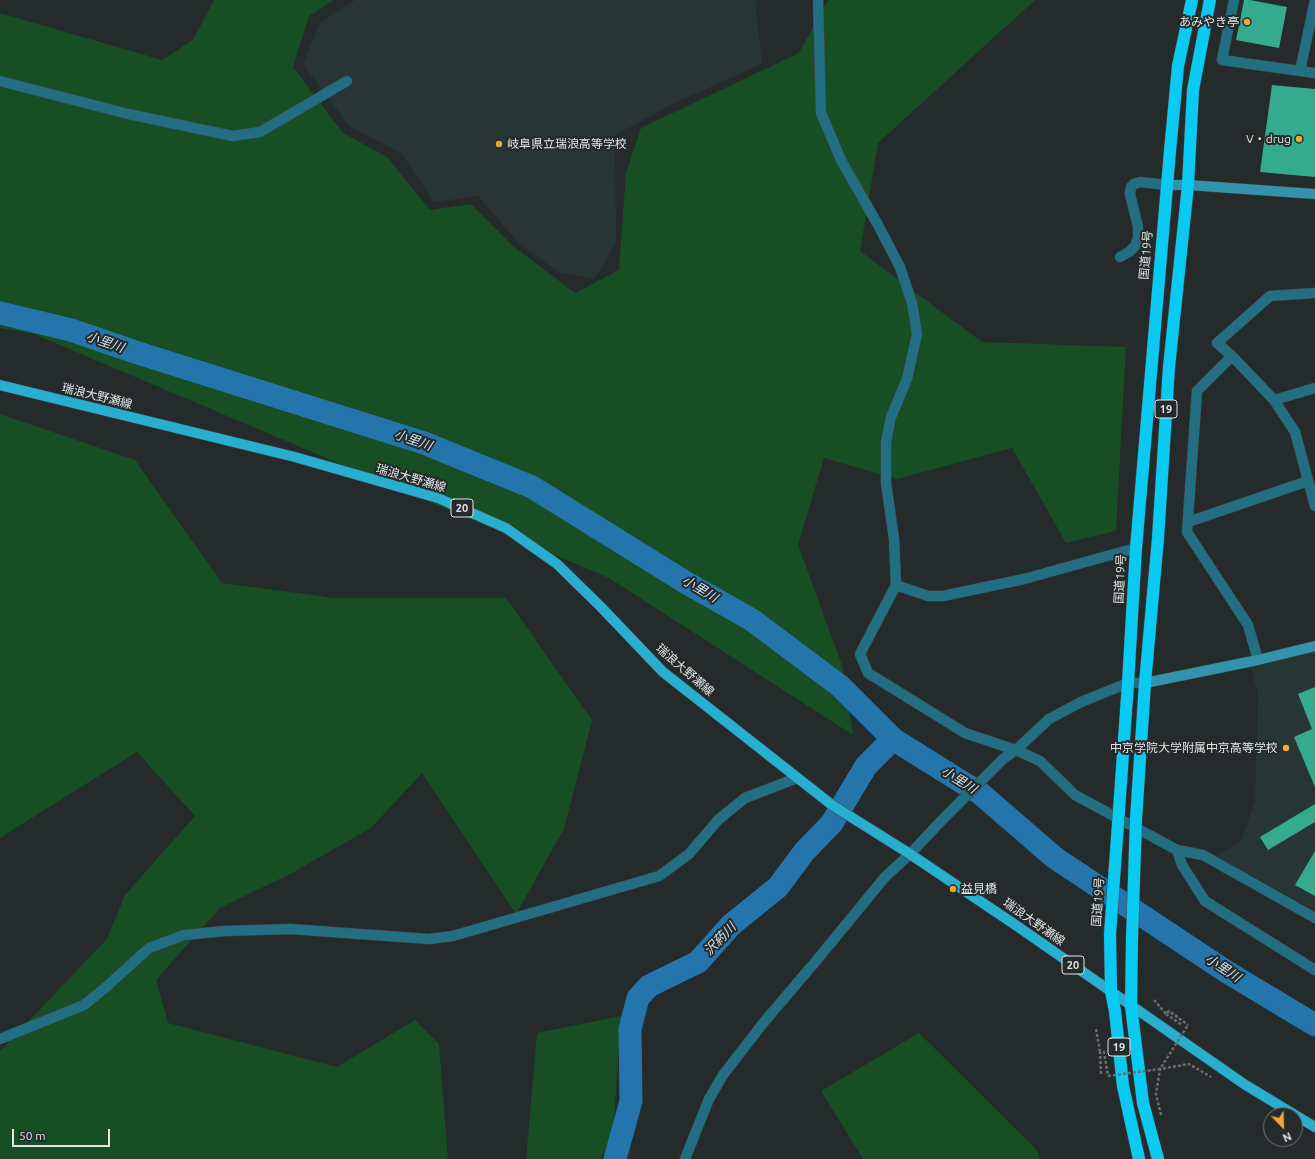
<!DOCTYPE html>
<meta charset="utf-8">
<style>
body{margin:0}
#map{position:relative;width:1315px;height:1159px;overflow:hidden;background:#252a2a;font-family:Ubuntu,sans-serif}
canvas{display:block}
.north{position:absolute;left:1263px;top:1107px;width:40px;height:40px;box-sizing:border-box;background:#252a2a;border:1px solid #717575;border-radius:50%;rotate:157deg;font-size:11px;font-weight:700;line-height:16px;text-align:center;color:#e2e5e5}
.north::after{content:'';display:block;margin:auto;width:14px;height:18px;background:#eba939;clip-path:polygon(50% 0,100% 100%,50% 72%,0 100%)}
.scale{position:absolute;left:12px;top:1129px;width:98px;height:18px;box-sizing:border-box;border:2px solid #e2e5e5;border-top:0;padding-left:5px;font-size:12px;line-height:14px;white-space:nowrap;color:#e2e5e5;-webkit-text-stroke:3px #252a2a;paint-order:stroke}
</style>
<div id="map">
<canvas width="1315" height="1159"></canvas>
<div class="north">N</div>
<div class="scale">50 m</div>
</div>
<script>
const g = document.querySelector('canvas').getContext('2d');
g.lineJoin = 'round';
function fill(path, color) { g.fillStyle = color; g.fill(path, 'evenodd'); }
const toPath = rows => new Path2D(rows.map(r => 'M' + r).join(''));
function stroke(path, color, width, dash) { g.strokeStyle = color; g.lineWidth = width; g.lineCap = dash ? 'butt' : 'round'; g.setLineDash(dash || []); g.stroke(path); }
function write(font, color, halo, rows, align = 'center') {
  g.font = font + ' Ubuntu,"Noto Sans JP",sans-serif'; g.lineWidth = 4; g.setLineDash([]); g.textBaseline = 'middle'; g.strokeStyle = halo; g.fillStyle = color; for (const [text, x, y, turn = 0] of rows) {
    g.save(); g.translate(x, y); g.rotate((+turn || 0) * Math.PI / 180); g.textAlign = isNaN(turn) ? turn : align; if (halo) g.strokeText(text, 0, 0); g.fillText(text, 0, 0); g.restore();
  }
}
const built = toPath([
 [355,0,758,0,755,3,762,64,677,102,615,135,616,244,594,279,561,273,521,246,478,196,434,202,401,153,349,126,303,64,320,23],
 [1315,651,1315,910,1215,856,1241,841,1255,801,1258,694,1251,668]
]);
const green = toPath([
 [214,0,334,0,309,16,293,67,343,133,387,157,430,210,471,204,513,246,575,293,619,270,626,172,641,128,799,53,828,0,1035,0,878,143,860,251,982,342,1126,347,1116,531,1066,543,1012,448,897,479,824,458,798,545,842,665,853,735,609,578,34,334,0,328,0,13,162,60,193,40],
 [0,414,135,460,222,583,335,598,506,598,592,720,564,829,516,914,422,773,371,828,294,872,220,908,156,980,168,1023,337,1067,415,1020,439,1044,448,1159,0,1159,0,1051,107,939,125,895,195,816,137,752,0,838],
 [621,1016,613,1135,600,1159,526,1159,537,1033],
 [919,1033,1036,1149,1040,1159,863,1159,821,1091]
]);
const river = toPath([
 [0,313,71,330,135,352,424,443,532,487,685,582,752,620,840,686,893,739,981,794,1055,858,1227,972,1315,1025],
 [615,1159,631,1101,630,1029,638,998,649,986,698,962,731,925,778,887,804,852,832,823,866,766,893,739]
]);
const building = toPath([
 [1244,0,1250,0,1287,7,1279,48,1236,40],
 [1272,85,1315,89,1315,177,1260,172],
 [1315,687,1315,787,1294,737,1312,729,1298,694],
 [1315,804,1315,822,1268,850,1260,837],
 [1315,851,1315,896,1295,885]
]);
const path = toPath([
 [1154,1000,1166,1014,1169,1011,1188,1025],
 [1166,1014,1182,1025],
 [1096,1029,1100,1052],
 [1101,1074,1100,1052,1104,1052,1108,1076],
 [1161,1115,1156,1094,1160,1069,1189,1064,1211,1077]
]);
const street = toPath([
 [818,0,821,113,841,160,878,225,900,267,912,303,917,334,907,379,891,417,886,442,886,483,894,539,896,585,860,654,868,673,965,733,1016,750,1040,761,1075,795,1177,850,1203,855,1315,918],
 [1234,0,1222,60,1315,73],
 [1300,71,1315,0],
 [0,81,128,114,233,136,260,132,347,81],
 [1120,257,1129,252,1135,246,1138,238,1138,227,1130,194,1131,187,1134,184,1140,182,1167,185],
 [1232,356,1274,400,1295,432,1315,506],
 [1274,400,1315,388],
 [1188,522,1308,481],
 [896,585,928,596,943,596,1024,579,1136,548],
 [1258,660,1248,625,1187,532,1197,391,1232,356,1217,343,1270,296,1315,293],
 [1177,850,1182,865,1205,901,1315,970],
 [0,1039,84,1005,105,988,149,948,184,935,225,931,290,929,429,939,453,936,659,876,689,854,718,820,745,798,797,778],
 [685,1159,709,1099,723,1075,764,1022,816,961,885,877,910,854,943,819,1003,759,1016,750,1049,719,1081,702,1128,683,1145,683]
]);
const secondary = toPath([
 [1167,185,1188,185,1315,194],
 [1145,683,1258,660,1315,646]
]);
const primary = toPath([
 [0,385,295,457,438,498,506,528,557,564,600,606,663,672,832,805,910,854,1017,926,1244,1084,1295,1115],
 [1295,1115,1315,1127]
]);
const highway = toPath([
 [1119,810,1128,683,1136,548,1170,151,1178,66,1192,0],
 [1136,819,1145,683,1158,538,1169,367,1188,185,1193,90,1210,0],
 [1110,934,1111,991,1115,1011,1123,1086,1139,1159],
 [1132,939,1131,1006,1143,1103,1158,1159]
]);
const pathBridge = toPath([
 [1108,1076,1160,1069,1188,1025]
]);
const highwayBridge = toPath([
 [1110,934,1119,810],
 [1132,939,1136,819]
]);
const markers = [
 [1247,22,4,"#eba939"],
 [1299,139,4,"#eba939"],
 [499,144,4,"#eba939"],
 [1286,748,4,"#eba939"],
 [953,889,4,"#eba939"]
];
const shields = [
 [1166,409,22],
 [462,508,22],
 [1073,965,22],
 [1119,1047,22]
];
const shieldNames = [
 ["19",1166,409],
 ["20",462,508],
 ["20",1073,965],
 ["19",1119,1047]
];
const poiNames = [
 ["あみやき亭",1239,22],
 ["V・drug",1291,139],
 ["岐阜県立瑞浪高等学校",507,144,"left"],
 ["中京学院大学附属中京高等学校",1278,748],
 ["益見橋",961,889,"left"]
];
const streetNames = [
 ["国道19号",1146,255,-85],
 ["瑞浪大野瀬線",97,396,14],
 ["瑞浪大野瀬線",411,478,16],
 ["国道19号",1120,579,-87],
 ["瑞浪大野瀬線",685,670,41],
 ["国道19号",1098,902,-86],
 ["瑞浪大野瀬線",1034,922,35]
];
const waterNames = [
 ["小里川",105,342,19],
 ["小里川",413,440,19],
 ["小里川",700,589,31],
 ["小里川",959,780,32],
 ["沢葯川",720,939,-46],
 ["小里川",1223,968,33]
];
fill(built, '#283535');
fill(green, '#184e24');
stroke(river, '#2475ac', 23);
fill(building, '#34ab8c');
stroke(street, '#434848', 11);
stroke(secondary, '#434848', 11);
stroke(primary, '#434848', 11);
stroke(highway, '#434848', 13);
stroke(path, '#6a6e6e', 2.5, [3, 2]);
stroke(street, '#226e82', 10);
stroke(secondary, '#3392ac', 10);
stroke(primary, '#28afd0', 10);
stroke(highway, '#0bcaf2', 12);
stroke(highwayBridge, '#434848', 13, []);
stroke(pathBridge, '#6a6e6e', 2.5, [3, 2]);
stroke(highwayBridge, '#0bcaf2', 12);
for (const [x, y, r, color] of markers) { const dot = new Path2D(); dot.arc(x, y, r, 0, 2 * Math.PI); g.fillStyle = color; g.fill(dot); stroke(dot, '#252a2a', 1.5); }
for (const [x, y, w] of shields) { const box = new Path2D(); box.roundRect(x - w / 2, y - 9, w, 18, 3); g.fillStyle = '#252a2a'; g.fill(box); stroke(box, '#e2e5e5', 1); }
write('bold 11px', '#e2e5e5', null, shieldNames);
write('12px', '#e2e5e5', '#252a2a', poiNames, 'right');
write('12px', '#e2e5e5', '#252a2a', streetNames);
write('italic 13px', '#d0e2f2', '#252a2a', waterNames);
</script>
